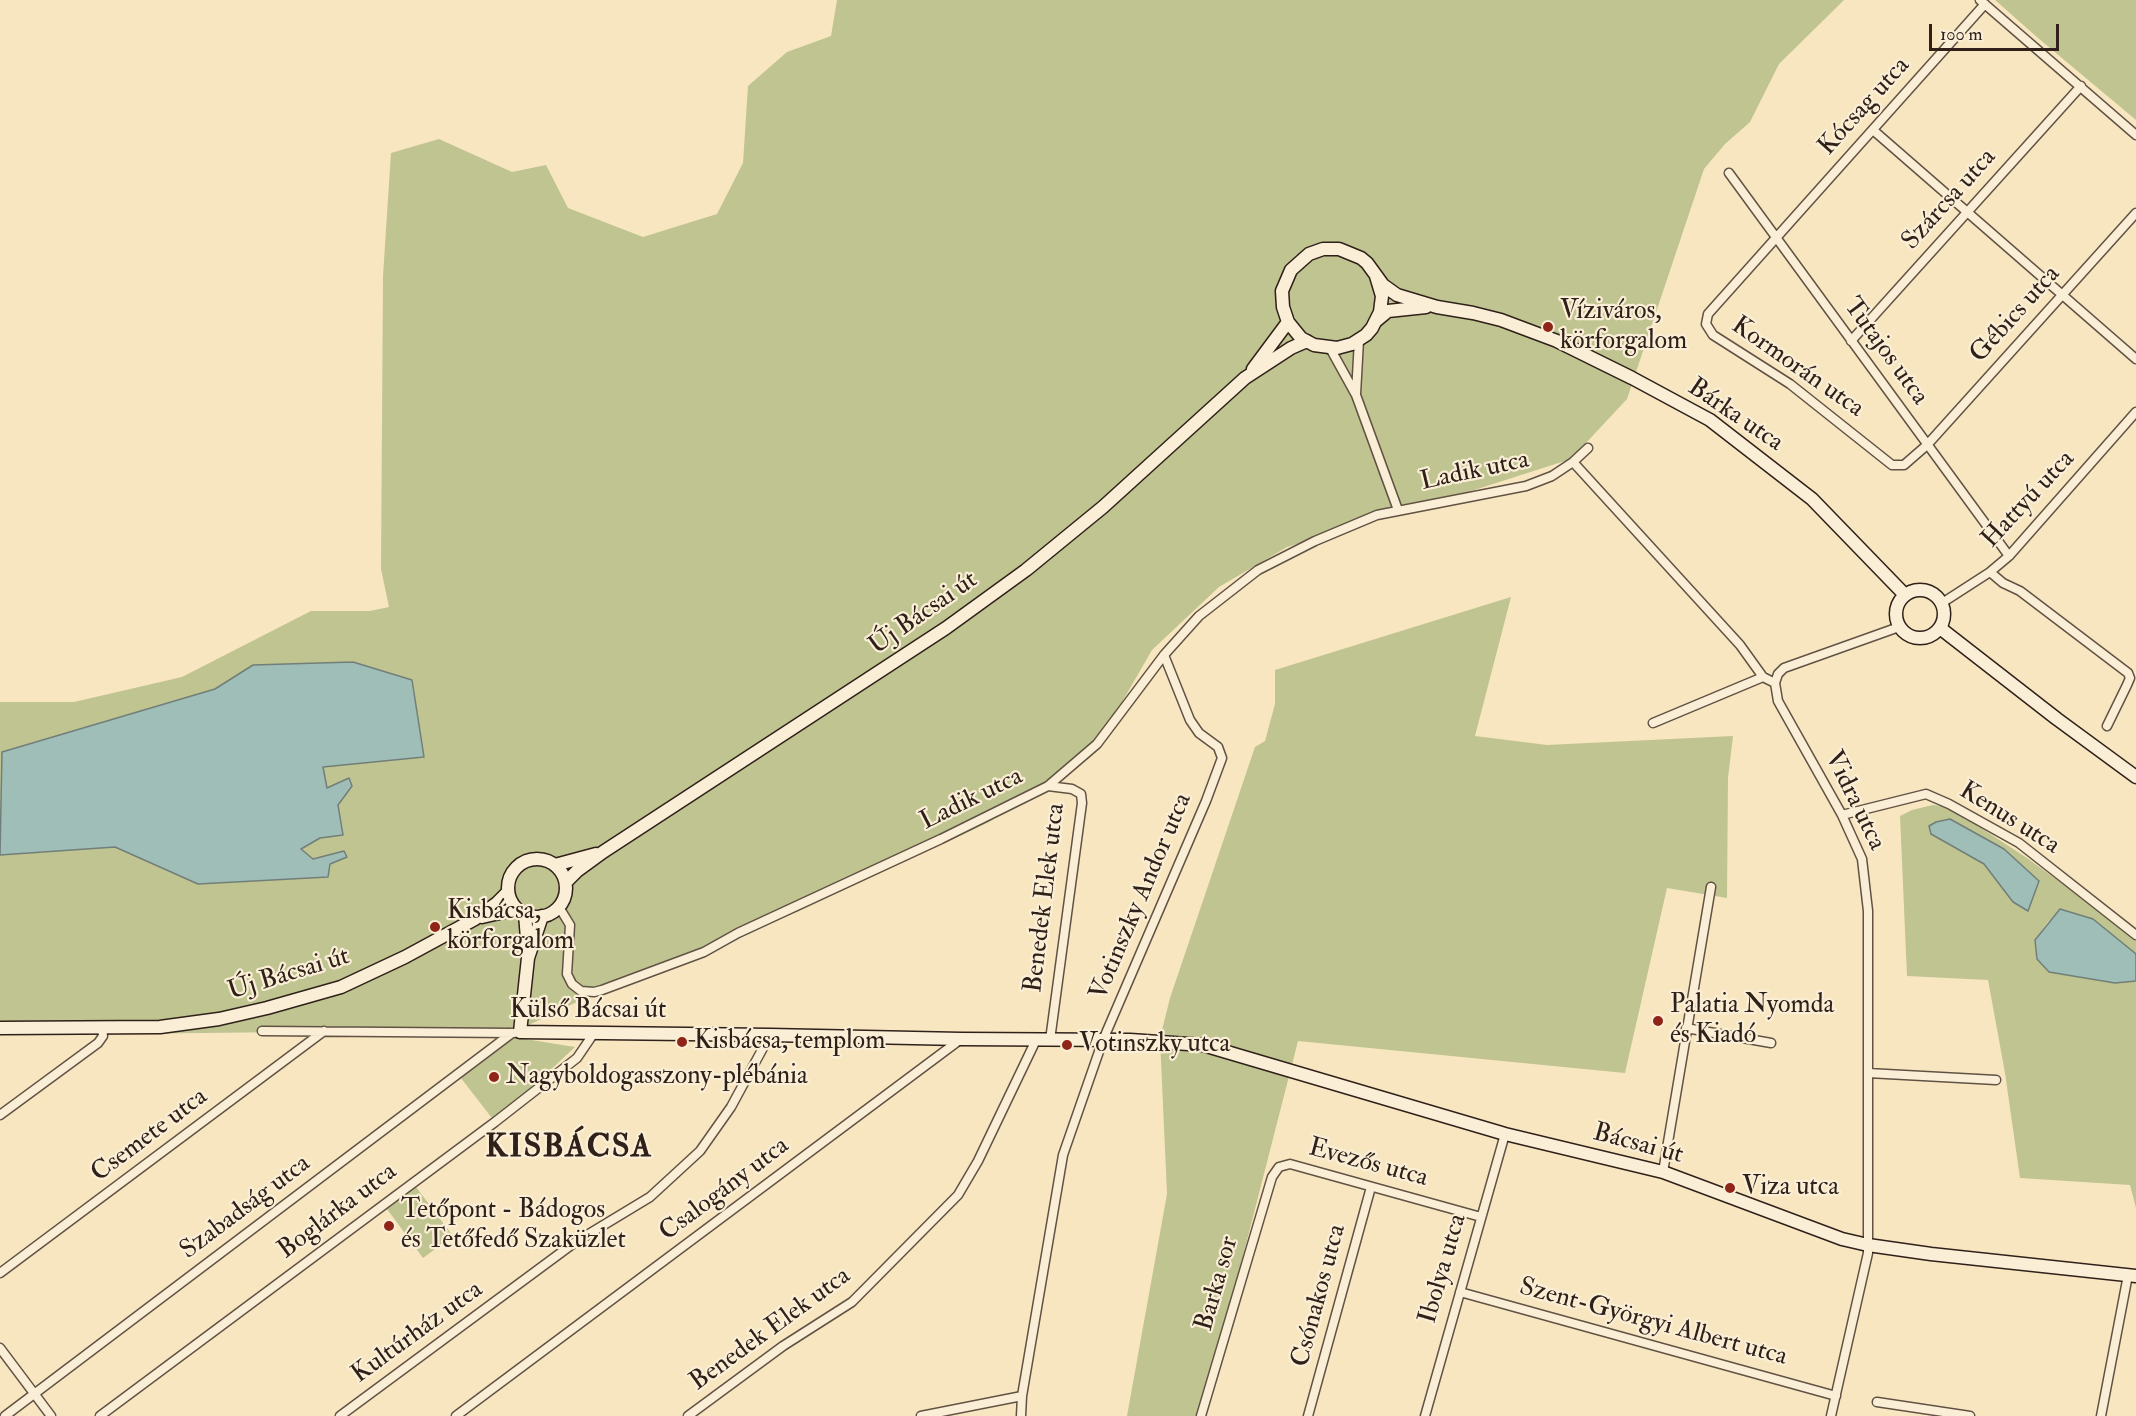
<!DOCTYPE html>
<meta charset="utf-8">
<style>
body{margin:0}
#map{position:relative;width:2136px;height:1416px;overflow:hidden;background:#f8e6c0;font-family:"IM FELL Double Pica",serif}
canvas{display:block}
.scale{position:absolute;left:1929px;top:24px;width:130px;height:27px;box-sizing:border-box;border:3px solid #2f201a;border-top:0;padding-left:8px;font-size:18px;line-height:21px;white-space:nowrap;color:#2f201a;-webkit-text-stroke:4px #faefd6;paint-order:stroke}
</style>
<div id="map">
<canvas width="2136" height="1416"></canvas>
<div class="scale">100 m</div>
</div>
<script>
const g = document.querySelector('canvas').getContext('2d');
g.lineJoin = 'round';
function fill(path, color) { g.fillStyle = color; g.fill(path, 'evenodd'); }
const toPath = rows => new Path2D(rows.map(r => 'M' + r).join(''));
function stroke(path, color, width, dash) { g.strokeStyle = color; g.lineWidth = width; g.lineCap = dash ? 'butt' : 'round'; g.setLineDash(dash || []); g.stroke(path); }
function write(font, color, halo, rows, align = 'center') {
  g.font = font + ' "IM FELL Double Pica",serif'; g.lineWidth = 4.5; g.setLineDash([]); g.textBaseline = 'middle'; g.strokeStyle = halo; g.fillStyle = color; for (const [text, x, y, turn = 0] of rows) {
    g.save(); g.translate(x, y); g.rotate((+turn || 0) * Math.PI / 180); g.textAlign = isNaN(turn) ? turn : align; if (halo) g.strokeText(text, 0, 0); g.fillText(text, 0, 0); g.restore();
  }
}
const green = toPath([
 [837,0,1844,0,1779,64,1750,122,1725,144,1704,169,1627,399,1571,459,1418,508,1287,547,1219,587,1152,650,1107,728,1049,785,987,823,797,912,579,1001,506,1036,575,1047,495,1122,457,1073,502,1036,292,1032,114,1034,0,1031,0,702,74,702,182,677,311,611,370,611,389,607,381,569,383,276,391,153,439,139,512,172,546,165,568,208,643,237,717,214,743,163,748,86,787,52,831,36],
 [1995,0,2136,0,2136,120,2038,38],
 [1511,597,1475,736,1547,745,1733,736,1728,778,1727,898,1667,888,1625,1073,1298,1041,1202,1416,1127,1416,1167,1194,1160,1038,1170,998,1255,747,1265,741,1275,704,1275,670],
 [1933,805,1949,807,2027,858,2093,906,2136,941,2136,954,2093,919,2061,909,2047,923,2035,940,2115,983,2136,981,2136,1208,2130,1185,2020,1178,2005,1073,1988,980,1907,976,1900,816,1912,810],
 [1931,834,2039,881,2028,911,2013,902,1984,864],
 [416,1187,453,1236,423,1258,387,1209]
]);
const water = toPath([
 [353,662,412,680,424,757,323,767,327,788,349,778,352,786,338,805,343,835,320,838,301,849,313,859,344,851,347,857,330,864,328,877,198,884,115,847,0,855,2,752,215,689,253,665,353,662],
 [1950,819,2004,849,2039,881,2028,911,2013,902,1984,864,1931,834,1929,826,1936,822,1950,819],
 [2060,909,2093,919,2136,954,2136,981,2115,983,2049,972,2037,959,2035,940,2060,909]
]);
const street = toPath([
 [1980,0,2136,135],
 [1985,4,1708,314,1706,324,1713,335,1790,384,1892,465,1904,465,1927,445,2136,213],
 [1873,130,2136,359],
 [1729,173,2009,556],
 [1851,341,2081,86],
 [1330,348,1356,395,1398,510],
 [1356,394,1359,340],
 [1573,462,1740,645,1763,677,1775,683],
 [1990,572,2003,583,2020,591,2128,673,2130,678,2127,685,2107,726],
 [1942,603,1990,572,2009,556,2136,412],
 [1653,723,1763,677],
 [1048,786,1072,789,1081,794,1082,803,1050,1040],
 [1842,815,1926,794,1949,804,2019,843,2136,935],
 [559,907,570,925,567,974,572,984,581,991,594,992,602,990,704,952,738,933,941,839,1048,786,1097,744,1164,655,1199,616,1258,570,1315,541,1377,515,1526,486,1552,476,1573,462,1588,448],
 [1686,1028,1771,1043],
 [262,1031,514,1033],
 [1868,1073,1996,1080],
 [0,1115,98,1043,103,1036,102,1027],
 [1663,1172,1711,887],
 [0,1273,324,1031],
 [1460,1292,1836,1396],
 [0,1348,51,1416],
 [1877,1402,1970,1416],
 [5,1416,512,1033],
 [100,1416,495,1122,577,1058,594,1033],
 [340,1416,574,1243,650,1197,700,1151,731,1107,770,1035],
 [456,1416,961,1039],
 [688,1416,783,1346,852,1302,958,1195,978,1161,1036,1040],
 [921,1416,1022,1396],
 [1021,1416,1022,1396,1063,1155,1103,1040,1206,801,1222,758,1218,747,1199,733,1190,720,1164,655],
 [1201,1416,1272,1177,1279,1167,1290,1164,1481,1217],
 [1308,1416,1371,1187],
 [1425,1416,1505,1134],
 [1831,1416,1868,1253,1868,911,1862,859,1842,815,1778,701,1775,683,1778,674,1784,668,1899,627],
 [2101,1416,2128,1275]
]);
const secondary = toPath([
 [1376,276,1382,296,1380,312,1372,328,1366,335,1352,344,1337,348,1314,345,1301,338,1288,322,1283,307,1282,291,1291,270,1309,254,1323,249,1339,249,1361,258,1367,263,1383,285,1397,295,1437,307,1473,313,1501,320,1557,341,1632,378,1710,420,1812,499,1905,595],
 [1376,321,1388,311,1426,307],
 [1253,369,1288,322],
 '1896 614a24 24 0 1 1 48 0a24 24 0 1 1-48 0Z',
 [1940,628,2057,719,2136,777],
 '508 888a29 29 0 1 1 58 0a29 29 0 1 1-58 0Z',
 [555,865,596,854],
 [566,882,577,871,603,852,946,628,1026,570,1103,507,1245,378,1291,348,1307,341],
 [525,914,528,951],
 [542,916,528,958,520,1032,770,1035,961,1039,1130,1040,1203,1045,1505,1134,1663,1172,1842,1239,1868,1245,1931,1254,2136,1276],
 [482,917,517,909],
 [0,1028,160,1027,219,1019,267,1008,341,987,405,957,475,919,497,903,508,892]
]);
const markers = [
 [1548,327,6,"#8f2418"],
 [435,927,6,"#8f2418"],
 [1658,1021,6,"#8f2418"],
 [682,1042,6,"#8f2418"],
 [1067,1045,6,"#8f2418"],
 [494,1077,6,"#8f2418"],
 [1730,1188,6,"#8f2418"],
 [389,1226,6,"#8f2418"]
];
const streetNames = [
 ["Kócsag utca",1865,107,-48],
 ["Szárcsa utca",1950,200,-48],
 ["Gébics utca",2016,315,-48],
 ["Tutajos utca",1885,352,54],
 ["Kormorán utca",1797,368,35],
 ["Bárka utca",1735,416,34],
 ["Ladik utca",1475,472,-12],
 ["Hattyú utca",2029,500,-47],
 ["Új Bácsai út",924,614,-35],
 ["Ladik utca",972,800,-26],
 ["Vidra utca",1854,801,64],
 ["Kenus utca",2009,819,32],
 ["Votinszky Andor utca",1142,897,-67],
 ["Benedek Elek utca",1046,898,-83],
 ["Új Bácsai út",289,975,-17],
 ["Külső Bácsai út",588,1011],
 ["Csemete utca",150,1136,-37],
 ["Bácsai út",1638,1145,15],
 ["Evezős utca",1368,1164,15],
 ["Csalogány utca",725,1190,-37],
 ["Szabadság utca",246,1208,-37],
 ["Boglárka utca",338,1212,-37],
 ["Ibolya utca",1444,1269,-74],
 ["Barka sor",1218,1284,-74],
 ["Csónakos utca",1320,1296,-75],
 ["Szent-Györgyi Albert utca",1653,1323,15],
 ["Benedek Elek utca",771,1330,-36],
 ["Kultúrház utca",418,1333,-36]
];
const poiNames = [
 ["Víziváros,",1560,312],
 ["körforgalom",1560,342],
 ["Kisbácsa,",447,912],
 ["körforgalom",447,942],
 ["Palatia Nyomda",1670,1006],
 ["és Kiadó",1670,1036],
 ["Kisbácsa, templom",694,1042],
 ["Votinszky utca",1079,1045],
 ["Nagyboldogasszony-plébánia",506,1077],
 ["Viza utca",1742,1188],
 ["Tetőpont - Bádogos",401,1211],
 ["és Tetőfedő Szaküzlet",401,1241]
];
const districtNames = [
 ["KISBÁCSA",569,1149]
];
fill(green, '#bfc491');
fill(water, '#9fbeb8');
stroke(water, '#727f79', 1.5);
stroke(street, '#615244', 11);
stroke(secondary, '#2f201a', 15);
stroke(street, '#faefd6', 8);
stroke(secondary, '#faefd6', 12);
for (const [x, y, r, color] of markers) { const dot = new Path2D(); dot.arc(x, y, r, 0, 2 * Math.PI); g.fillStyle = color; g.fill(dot); stroke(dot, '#faefd6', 2); }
write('26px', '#2f201a', '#faefd6', streetNames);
write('26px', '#2f201a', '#faefd6', poiNames, 'left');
g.letterSpacing = '1.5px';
write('bold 32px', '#2f201a', '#faefd6', districtNames);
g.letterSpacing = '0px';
</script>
